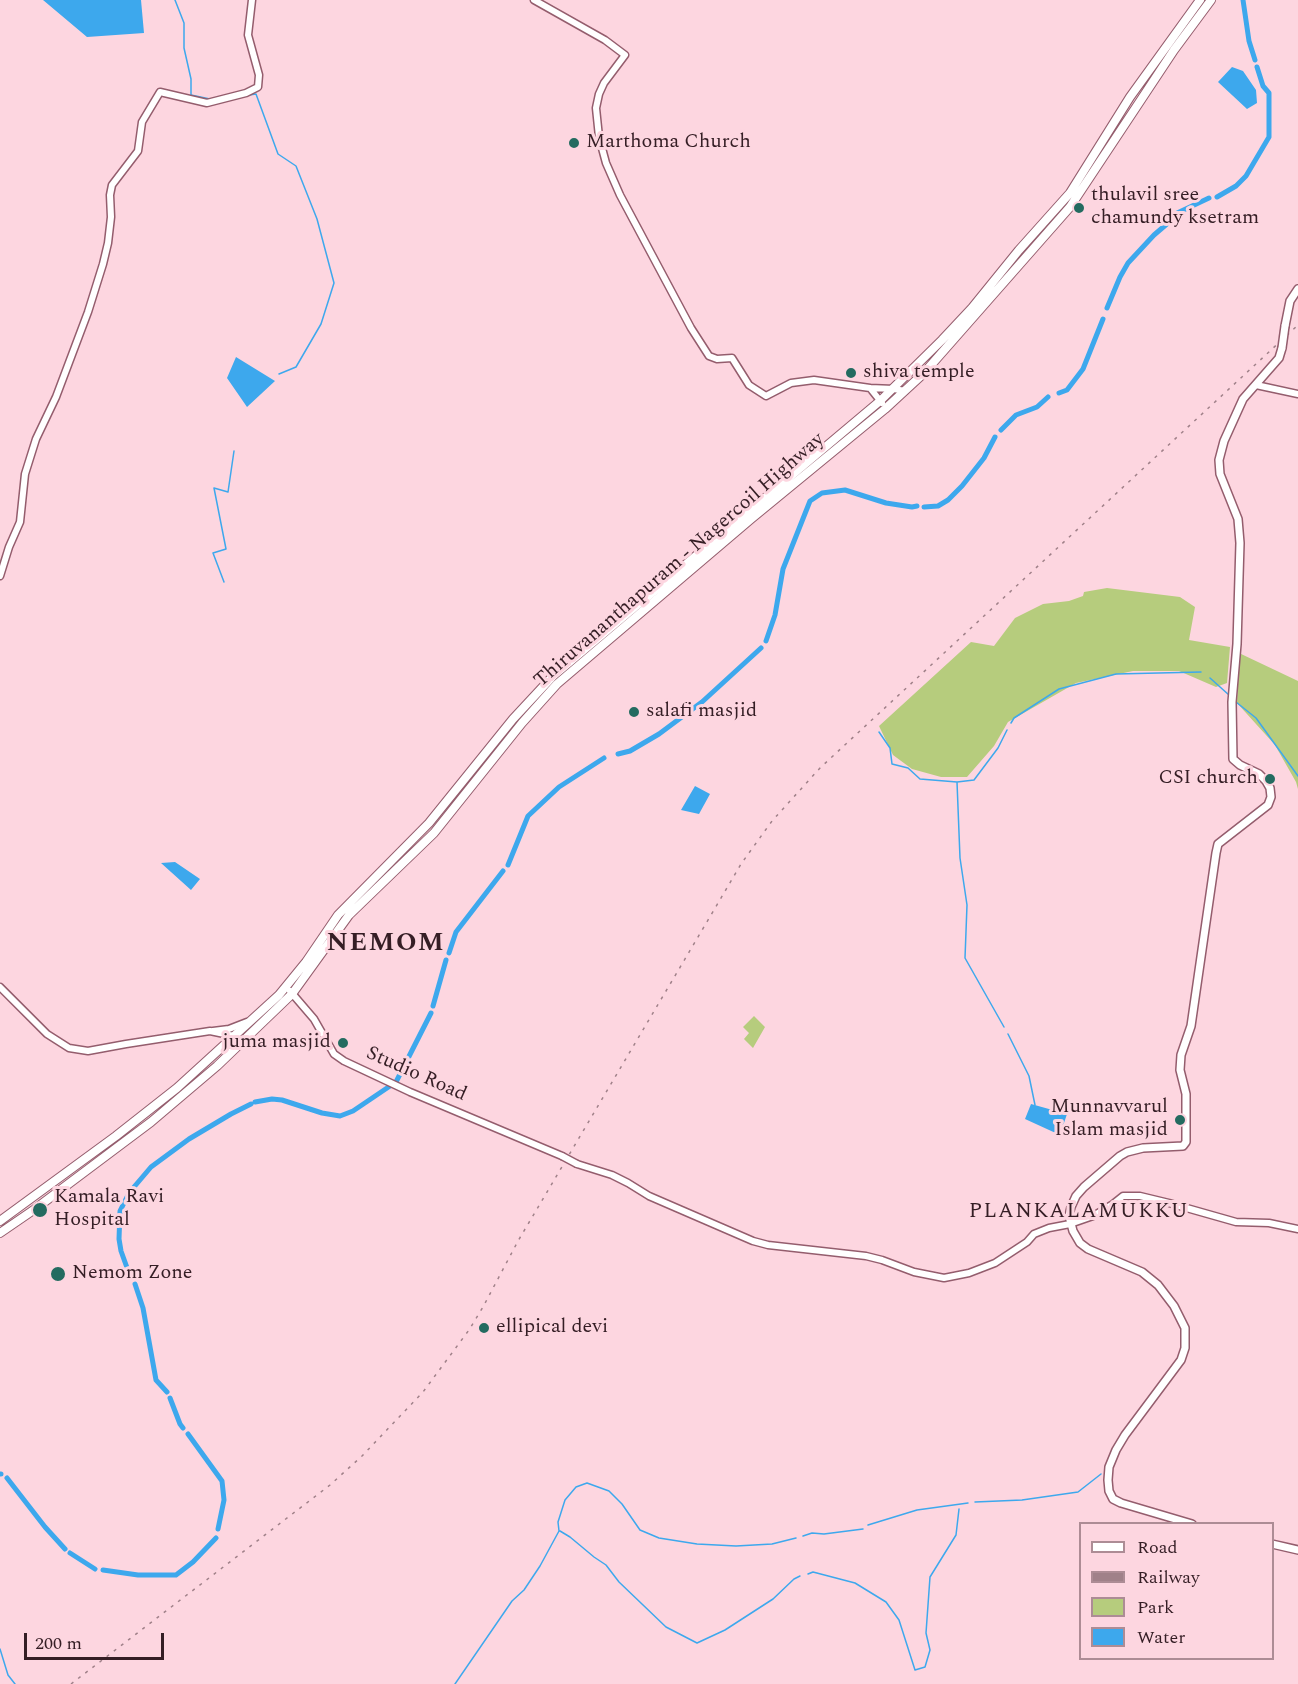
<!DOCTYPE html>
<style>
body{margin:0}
#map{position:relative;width:1298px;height:1684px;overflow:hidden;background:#fdd6e0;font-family:Spectral,serif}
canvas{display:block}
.legend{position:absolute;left:1079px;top:1522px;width:195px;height:138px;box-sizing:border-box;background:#fdd6e0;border:2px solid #ad8c95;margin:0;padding:8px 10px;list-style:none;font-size:18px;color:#351e25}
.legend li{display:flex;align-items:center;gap:12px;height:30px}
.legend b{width:30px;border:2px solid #ad8c95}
.scale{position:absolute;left:24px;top:1633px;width:140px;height:27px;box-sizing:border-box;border:3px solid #351e25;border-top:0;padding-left:8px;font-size:18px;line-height:21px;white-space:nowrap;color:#351e25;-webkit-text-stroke:4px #fdd6e0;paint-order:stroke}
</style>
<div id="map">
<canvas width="1298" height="1684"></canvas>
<ul class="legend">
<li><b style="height:8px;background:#fff"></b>Road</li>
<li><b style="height:8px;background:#a08189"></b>Railway</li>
<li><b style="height:16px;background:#b6cc7d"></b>Park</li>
<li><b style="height:16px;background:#3da8ed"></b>Water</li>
</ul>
<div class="scale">200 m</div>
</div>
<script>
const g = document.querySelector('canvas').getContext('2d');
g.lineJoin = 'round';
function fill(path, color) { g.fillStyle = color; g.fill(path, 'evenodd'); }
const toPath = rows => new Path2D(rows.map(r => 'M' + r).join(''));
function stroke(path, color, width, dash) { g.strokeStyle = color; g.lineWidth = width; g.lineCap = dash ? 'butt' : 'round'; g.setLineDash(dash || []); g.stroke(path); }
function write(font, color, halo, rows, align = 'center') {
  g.font = font + ' Spectral,serif'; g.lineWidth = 6; g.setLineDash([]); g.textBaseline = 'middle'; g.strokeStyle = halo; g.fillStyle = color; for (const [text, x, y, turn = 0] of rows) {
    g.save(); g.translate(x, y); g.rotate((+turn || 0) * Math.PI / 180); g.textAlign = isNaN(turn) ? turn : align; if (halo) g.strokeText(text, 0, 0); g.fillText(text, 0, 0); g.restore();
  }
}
const green = toPath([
 [1107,588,1180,597,1195,607,1189,640,1230,647,1227,683,1216,687,1179,671,1133,671,1076,683,1008,722,994,746,967,777,941,777,912,769,893,755,879,726,971,642,994,646,1015,618,1043,604,1069,601,1083,596,1084,592],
 [1239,653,1298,681,1298,789,1296,782,1275,745,1237,703],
 [754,1016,765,1027,753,1048,744,1039,749,1033,743,1027]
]);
const water = toPath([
 [43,0,141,0,144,33,87,37],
 [1232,67,1243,71,1256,90,1257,103,1247,109,1218,82],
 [236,357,275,381,247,407,227,378],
 [695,786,710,794,699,814,681,810],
 [175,862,200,879,191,890,161,863],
 [1031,1104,1067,1114,1060,1135,1025,1119]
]);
const stream = toPath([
 [175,0,184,23,184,48,191,79,191,95,210,99],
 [249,95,256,94,278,154,296,166,317,219,334,283,321,324,296,367,279,374],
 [224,582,213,553,226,549,214,488,228,492,234,451],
 [1210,678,1229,695],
 [1236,702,1256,718,1298,776],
 [1011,723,1014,718,1059,689,1116,674,1201,672],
 [879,732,890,748,892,764,908,768,920,779,957,782,974,780,998,748,1007,730],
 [957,782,960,858,967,905,965,958,1004,1027],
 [1008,1034,1029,1076,1035,1105],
 [975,1502,1022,1500,1078,1492,1101,1474],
 [868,1525,917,1510,968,1503],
 [560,1531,570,1537,594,1557,606,1565,619,1582,666,1627,697,1643,725,1630,773,1599,794,1579,800,1576],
 [803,1536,812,1533,824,1534,863,1529],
 [808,1574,813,1572,855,1583,886,1602,899,1620,915,1670,925,1667,930,1650,926,1633,930,1577,956,1535,959,1509],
 [0,1649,8,1675,15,1684],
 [455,1684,512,1601,524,1590,540,1566,559,1531,558,1522,565,1500,576,1487,587,1483,609,1491,622,1504,640,1530,659,1538,697,1544,736,1546,772,1544,796,1538]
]);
const canal = toPath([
 [1243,0,1249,41,1255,60],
 [1217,197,1236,186,1246,176,1269,137,1269,93,1263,86,1257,67],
 [1173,215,1209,198],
 [1107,308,1120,277,1128,263,1154,235,1168,223],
 [1059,393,1067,390,1083,369,1103,319],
 [1001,430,1016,415,1037,407,1048,397],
 [924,507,938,506,948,500,962,486,984,458,995,437],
 [766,641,775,615,783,569,810,501,822,493,845,490,886,503,912,507,917,506],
 [618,754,630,751,659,734,702,702,761,648],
 [508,865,528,816,559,787,604,758],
 [449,953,456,932,503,871],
 [433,1006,446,960],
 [396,1082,431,1013],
 [255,1102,272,1099,282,1100,322,1113,340,1116,353,1111,390,1086],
 [134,1187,151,1167,189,1139,231,1114,251,1104],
 [129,1193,120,1211,119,1239,121,1251,130,1276],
 [135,1284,143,1308,156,1380,167,1392],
 [170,1398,180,1424,183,1428],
 [188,1434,222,1481,224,1500,218,1529],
 [0,1474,1,1474],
 [7,1478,45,1527,65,1549],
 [70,1553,95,1569],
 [103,1570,138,1575,176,1575,193,1562,216,1538]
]);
const tertiary = toPath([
 [534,0,605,40,625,55,604,83,599,94,596,108,599,137,606,163,620,195,691,328,709,356,717,359,732,358,749,385,766,396,791,383,814,380,870,388,882,403],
 [1256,385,1298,394],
 [870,388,894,389,905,391],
 [0,576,9,547,20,522,25,474,36,439,56,397,88,312,103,264,108,243,111,217,110,195,112,185,138,151,142,122,160,92,207,103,246,93,258,87,259,75,248,35,252,0],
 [0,987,47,1034,69,1048,88,1051,126,1044,210,1031,234,1036],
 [290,991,314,1019,334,1054,344,1061,410,1092,562,1156],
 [213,1031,229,1029,247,1022],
 [577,1164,612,1175,628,1183,649,1196,753,1241,768,1245,866,1256,882,1260,914,1272,944,1278,969,1273,995,1263,1027,1242,1034,1234,1049,1228,1070,1224,1093,1216,1113,1204,1123,1196,1140,1196,1169,1203,1236,1222,1269,1223,1298,1229]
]);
const secondary = toPath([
 [1285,326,1290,301,1298,289],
 [1192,1524,1121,1503,1113,1499,1109,1491,1108,1480,1109,1467,1116,1450,1125,1435,1181,1360,1185,1348,1185,1328,1174,1306,1158,1285,1142,1272,1088,1249,1080,1243,1073,1231,1069,1216,1071,1207,1076,1196,1084,1187,1120,1156,1127,1152,1143,1148,1183,1146,1186,1142,1186,1094,1180,1070,1181,1055,1191,1026,1216,853,1218,844,1268,805,1271,797,1270,788,1266,781,1259,774,1240,765,1233,759,1232,702,1237,644,1240,543,1238,519,1220,474,1219,460,1224,441,1243,399,1279,358,1282,348],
 [1272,1544,1298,1550]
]);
const primary = toPath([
 [0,1221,116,1136,177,1088,279,995,306,962,338,915,429,823,513,719,553,676,880,401,942,340,972,308,1019,250,1070,193,1130,97,1200,0],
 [0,1233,35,1209,151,1122,217,1066,292,994,349,915,434,833,522,723,557,684,751,519,885,409,924,373,1070,207,1174,50,1211,0]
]);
const rail = toPath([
 [71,1684,330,1485,362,1456,423,1392,469,1330,483,1307,518,1241,711,915,741,864,772,821,820,768,1298,325]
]);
const tertiaryBridge = toPath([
 [562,1156,577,1164]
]);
const secondaryBridge = toPath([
 [1282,348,1285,326]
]);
const markers = [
 [574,143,6,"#246b60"],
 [1079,208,6,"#246b60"],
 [851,373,6,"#246b60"],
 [634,712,6,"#246b60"],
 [1270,779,6,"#246b60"],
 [343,1043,6,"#246b60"],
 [1180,1120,6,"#246b60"],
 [40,1210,8,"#246b60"],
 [58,1274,8,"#246b60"],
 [484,1328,6,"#246b60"]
];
const poiNames = [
 ["Marthoma Church",586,143],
 ["thulavil sree",1091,196],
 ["chamundy ksetram",1091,219],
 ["shiva temple",863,373],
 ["salafi masjid",646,712],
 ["CSI church",1258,779,"right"],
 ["juma masjid",331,1043,"right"],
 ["Munnavvarul",1168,1108,"right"],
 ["Islam masjid",1168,1131,"right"],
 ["Kamala Ravi",54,1198],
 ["Hospital",54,1221],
 ["Nemom Zone",72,1274],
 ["ellipical devi",496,1328]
];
const streetNames = [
 ["Thiruvananthapuram - Nagercoil Highway",680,561,-41],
 ["Studio Road",416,1075,24]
];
const neighbourhoodNames = [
 ["PLANKALAMUKKU",1079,1213]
];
const districtNames = [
 ["NEMOM",386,945]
];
fill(green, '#b6cc7d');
fill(water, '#3da8ed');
stroke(stream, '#3da8ed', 1.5);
stroke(canal, '#3da8ed', 5);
stroke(tertiary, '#945d6d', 9);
stroke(secondary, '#945d6d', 10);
stroke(primary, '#945d6d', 10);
stroke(tertiary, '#fff', 6);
stroke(secondary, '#fff', 7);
stroke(primary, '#fff', 8);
stroke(rail, '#a08189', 1.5, [3, 6]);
stroke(tertiaryBridge, '#945d6d', 9, []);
stroke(secondaryBridge, '#945d6d', 10, []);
stroke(tertiaryBridge, '#fff', 6);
stroke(secondaryBridge, '#fff', 7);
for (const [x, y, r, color] of markers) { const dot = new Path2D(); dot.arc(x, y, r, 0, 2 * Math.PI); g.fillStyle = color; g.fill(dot); stroke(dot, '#fdd6e0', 2); }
write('20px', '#351e25', '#fdd6e0', poiNames, 'left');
write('20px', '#351e25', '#fdd6e0', streetNames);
g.letterSpacing = '1.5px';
write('21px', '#351e25', '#fdd6e0', neighbourhoodNames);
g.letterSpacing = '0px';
g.letterSpacing = '1.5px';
write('bold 26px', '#351e25', '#fdd6e0', districtNames);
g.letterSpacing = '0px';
</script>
